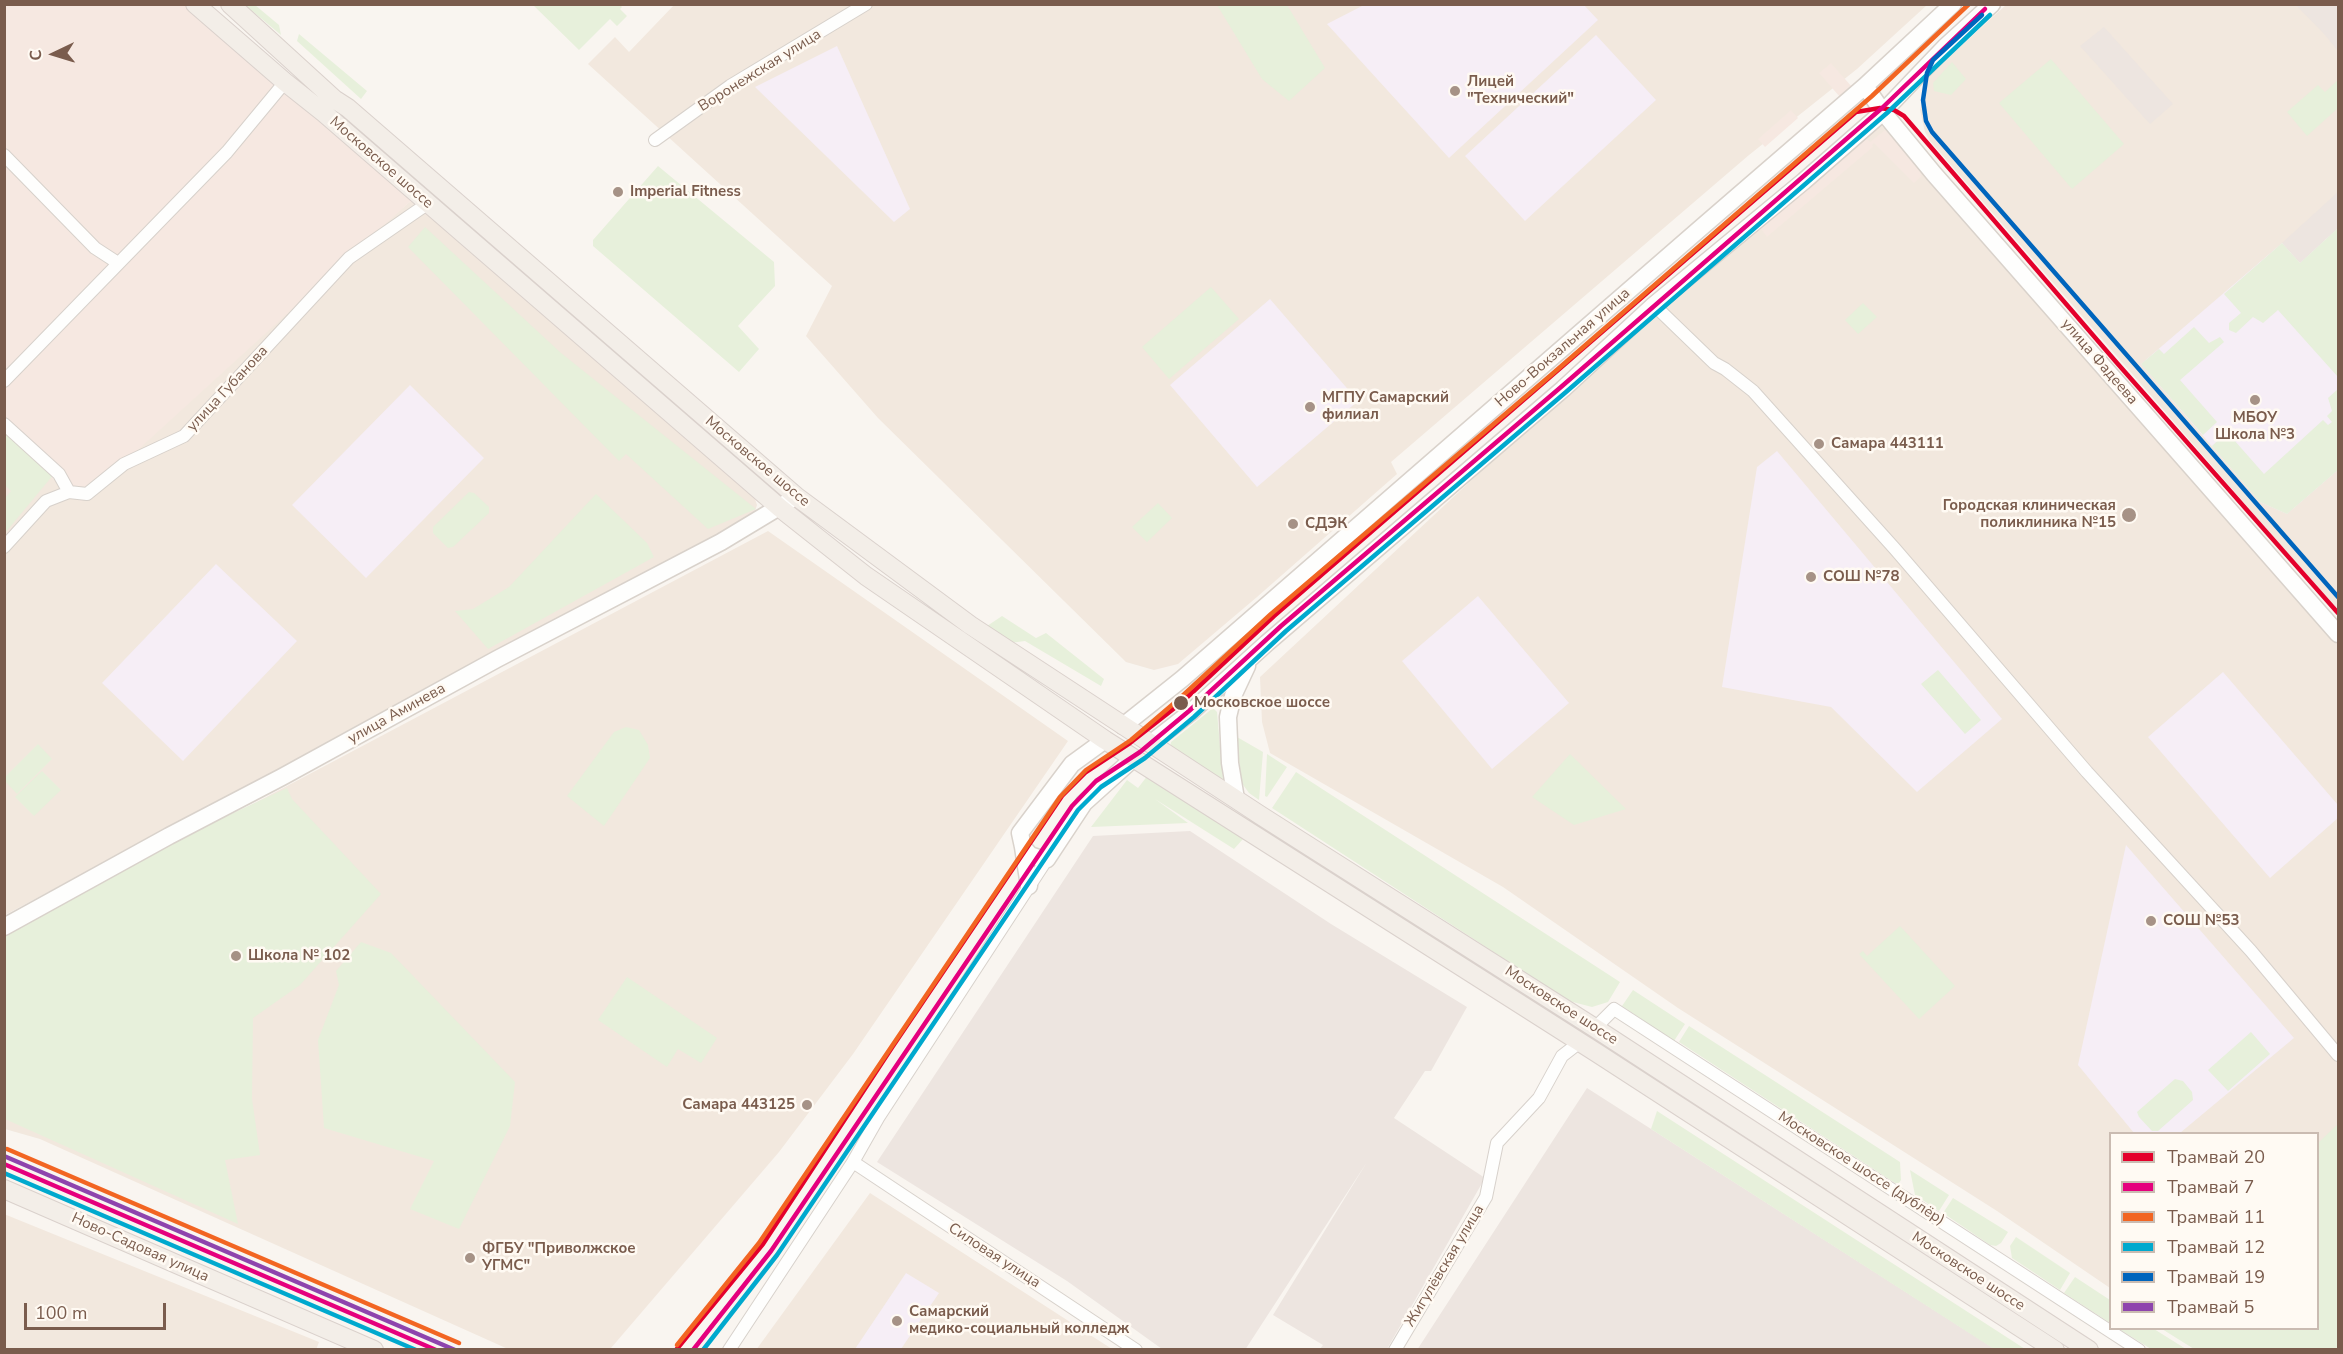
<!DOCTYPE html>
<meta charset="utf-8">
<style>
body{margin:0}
#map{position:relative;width:2343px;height:1354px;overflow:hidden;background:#f9f5f0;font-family:"Nunito Sans",sans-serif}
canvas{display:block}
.frame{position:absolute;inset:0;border:6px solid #7a5c4d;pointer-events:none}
.legend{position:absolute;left:2109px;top:1132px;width:210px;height:198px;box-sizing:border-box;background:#fffaf3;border:2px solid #cabbb1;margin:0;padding:8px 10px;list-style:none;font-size:18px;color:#7a5c4d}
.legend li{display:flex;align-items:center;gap:12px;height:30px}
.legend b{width:30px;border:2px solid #cabbb1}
.north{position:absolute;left:24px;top:24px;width:60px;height:60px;-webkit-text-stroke:4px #fffaf3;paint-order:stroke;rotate:266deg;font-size:16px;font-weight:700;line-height:24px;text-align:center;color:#7a5c4d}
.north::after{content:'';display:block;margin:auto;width:21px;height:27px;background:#7a5c4d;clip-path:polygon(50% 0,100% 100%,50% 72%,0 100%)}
.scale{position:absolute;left:24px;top:1303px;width:142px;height:27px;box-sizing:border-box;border:3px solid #7a5c4d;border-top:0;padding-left:8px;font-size:18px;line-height:21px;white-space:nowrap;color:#7a5c4d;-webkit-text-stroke:4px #fffaf3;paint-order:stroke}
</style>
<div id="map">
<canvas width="2343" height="1354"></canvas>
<div class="frame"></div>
<ul class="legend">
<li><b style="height:8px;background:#e4002b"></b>Трамвай 20</li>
<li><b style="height:8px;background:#e5007d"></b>Трамвай 7</li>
<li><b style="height:8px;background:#f26522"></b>Трамвай 11</li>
<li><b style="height:8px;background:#00a9ce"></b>Трамвай 12</li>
<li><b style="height:8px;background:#0065bd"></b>Трамвай 19</li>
<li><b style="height:8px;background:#8e44ad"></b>Трамвай 5</li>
</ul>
<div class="north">С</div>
<div class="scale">100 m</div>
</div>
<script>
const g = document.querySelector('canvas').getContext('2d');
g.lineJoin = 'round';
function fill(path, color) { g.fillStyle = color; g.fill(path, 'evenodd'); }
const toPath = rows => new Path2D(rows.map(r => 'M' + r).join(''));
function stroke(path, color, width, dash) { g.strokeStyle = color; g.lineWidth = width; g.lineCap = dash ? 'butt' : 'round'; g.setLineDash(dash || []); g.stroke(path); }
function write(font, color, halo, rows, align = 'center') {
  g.font = font + ' "Nunito Sans",sans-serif'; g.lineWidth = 5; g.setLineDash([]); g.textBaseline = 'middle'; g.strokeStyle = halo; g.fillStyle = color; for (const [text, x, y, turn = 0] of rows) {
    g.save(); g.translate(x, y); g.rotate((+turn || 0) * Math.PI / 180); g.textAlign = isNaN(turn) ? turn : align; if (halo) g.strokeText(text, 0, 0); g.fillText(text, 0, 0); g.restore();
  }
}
const residential = toPath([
 [675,4,1927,5,1857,69,1749,155,1391,462,1397,474,1257,597,1178,664,1154,670,1126,662,878,418,806,336,832,286,588,64,615,37,629,52],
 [2006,5,2338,5,2338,611,1930,141,1925,132,1920,110,1930,74],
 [1875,118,2338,645,2338,1349,2318,1328,2318,1134,2110,1134,2110,1288,1997,1211,1678,1008,1503,887,1270,753,1262,722,1260,677,1591,369],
 [413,199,754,496,757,505,754,514,752,517,5,915,4,437,69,492],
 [768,531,1068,741,853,1054,779,1152,611,1348,508,1349,40,1139,5,1129,4,936],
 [870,1193,1112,1349,756,1350],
 [4,1214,319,1342,316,1350,5,1349]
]);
const commercial = toPath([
 [5,5,186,5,413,199,81,502,5,437],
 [1831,63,1852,87,1840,97,1819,73],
 [1791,110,1798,118,1765,147,1758,139],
 [1885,130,1920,168,1921,177,1914,183,1874,143,1872,145,1873,147,1767,237,1758,225,1864,136,1870,142]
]);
const industrial = toPath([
 [2296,5,2338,5,2338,51,2325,35],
 [2104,27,2173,104,2150,124,2080,46],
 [2338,192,2338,228,2300,263,2282,243],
 [1190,831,1331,924,1467,1007,1431,1071,1425,1071,1394,1118,1485,1178,1387,1349,1320,1349,1323,1345,1273,1315,1367,1162,1245,1350,1162,1349,1067,1281,877,1162,1093,836],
 [1587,1088,1995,1349,1417,1350]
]);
const education = toPath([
 [1364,5,1584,5,1598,20,1449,158,1327,24],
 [1596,35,1656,100,1525,221,1465,156],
 [837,46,910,209,894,222,755,87],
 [2338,228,2338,470,2287,514,2260,502,2141,364,2282,243,2300,263],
 [1270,299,1358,401,1257,487,1170,385],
 [410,385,484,458,366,578,292,505],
 [1777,451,2002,719,1917,792,1831,707,1722,687,1757,467],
 [216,564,297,641,183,761,102,683],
 [1478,596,1569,703,1492,769,1402,661],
 [2223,672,2338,805,2338,818,2270,878,2148,737],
 [2126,845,2294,1038,2180,1133,2134,1133,2078,1065],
 [906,1273,939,1293,901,1349,855,1349]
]);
const green = toPath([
 [245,5,255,5,279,25,281,35],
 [559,5,620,5,622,7,620,9,627,16,617,26,610,19,579,50,533,5],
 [1217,5,1287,5,1325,68,1289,101,1262,79],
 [299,34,367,91,361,99,297,41],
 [2051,59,2124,144,2072,189,1999,103],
 [1952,62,1966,79,1951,95,1934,91,1933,83],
 [2338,80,2338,108,2307,136,2287,112,2318,85,2325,92],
 [658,166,774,262,775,286,738,326,759,349,739,372,593,246,593,240],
 [425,227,561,353,756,509,708,529,626,454,619,461,408,247],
 [2338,228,2338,377,2278,310,2263,323,2253,317,2236,333,2229,330,2229,323,2241,313,2224,294,2282,243,2300,263],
 [1211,287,1239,319,1169,379,1142,347],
 [1863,303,1877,317,1858,334,1845,320],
 [2194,327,2209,343,2220,337,2224,342,2180,380,2217,422,2203,435,2141,364,2159,349,2164,354],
 [2338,389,2338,470,2287,514,2260,502,2212,446,2227,432,2264,474,2323,420,2328,425,2332,422,2327,416,2332,411,2328,398],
 [5,430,54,474,5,533,5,498,11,491,5,485],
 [469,492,474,493,489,507,489,513,453,547,448,548,433,533,433,527],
 [596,494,647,543,654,557,488,649,455,611,473,609,509,587],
 [1158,503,1172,518,1147,542,1132,527],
 [1002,616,1036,638,1046,633,1104,679,1101,686,1025,641,1010,643,987,626],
 [1938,670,1981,720,1965,734,1921,684],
 [1213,708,1217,712,1223,780,1170,747,1171,742],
 [626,727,639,730,648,745,650,758,604,826,567,796,614,732],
 [1237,737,1263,752,1259,800,1249,793,1241,782],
 [38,744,52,759,17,794,5,781,5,777],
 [1267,754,1287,767,1267,797,1265,796],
 [1570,754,1626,809,1574,825,1532,797],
 [42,771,61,790,34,816,15,797],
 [1296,772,1620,982,1608,1002,1592,1007,1569,1001,1272,808],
 [1148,775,1243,839,1234,849,1155,799,1188,823,1091,827,1127,780,1138,788],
 [287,788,292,799,381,894,300,985,253,1018,252,1099,260,1155,225,1160,238,1224,5,1119,5,927,91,879],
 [1900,926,1955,986,1919,1019,1859,954,1863,951,1867,956],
 [361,942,391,953,515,1082,510,1126,459,1229,410,1209,434,1161,324,1128,318,1040,339,985,336,971],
 [627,977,717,1038,701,1063,678,1049,667,1067,598,1020],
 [1633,990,1685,1024,1674,1041,1622,1006],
 [1689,1026,1900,1162,1901,1180,1899,1183,1895,1183,1679,1042],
 [2251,1032,2270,1054,2228,1091,2208,1070],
 [2175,1079,2183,1081,2192,1092,2193,1100,2158,1131,2152,1131,2139,1117,2137,1112],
 [1657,1111,2025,1349,1994,1349,1651,1129],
 [2338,1124,2338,1349,2194,1349,2162,1329,2318,1328,2318,1143],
 [1910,1170,1949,1195,1939,1211,1915,1195],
 [1953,1198,2008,1232,2001,1243,1996,1246,1990,1245,1943,1213],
 [2016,1237,2070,1273,2060,1290,2012,1258,2010,1246],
 [2075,1277,2110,1300,2110,1323,2064,1293],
 [2119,1329,2154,1329,2186,1349,2151,1349]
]);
const street = toPath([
 [655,140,730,86,866,4],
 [4,155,95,248,118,263],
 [1654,305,1714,363,1725,369,1753,391,1895,549,2087,772,2251,951,2338,1055],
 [4,381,227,152,285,82],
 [4,424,59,474,69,492],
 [4,547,46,501,69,492,87,494,124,464,184,436,349,258,427,204],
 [1595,1028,1614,1009,2139,1350],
 [853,1162,1136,1350],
 [729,1350,853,1162,878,1118,1047,859],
 [1395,1350,1486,1197,1497,1143,1539,1098,1562,1056,1580,1042]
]);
const secondary = toPath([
 [1865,86,1883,112,1934,174,2338,634],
 [1123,726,1182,679,1703,226,1865,86,1953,4],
 [1105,740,1072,764,1020,833,1023,847,1030,855,1039,858,1047,859,1084,803,1134,758],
 [1150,744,1191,712,1267,643,1563,389,1654,305,1804,181,1883,112,1945,47,1992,4],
 [1236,799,1230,763,1228,717,1233,696,1247,666],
 [1023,847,1029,886],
 [4,927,169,836,282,777,497,659,721,542,789,501]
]);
const primary = toPath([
 [195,4,285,82,324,113,780,508,866,576,1105,740,1597,1053,2055,1350],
 [230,4,334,99,348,108,797,497,970,625,1260,815,1595,1028,2089,1350],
 [4,1189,374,1350]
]);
const tram1 = toPath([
 [676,1350,763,1244,893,1046,1062,796,1086,772,1130,743,1181,703,1274,616,1856,112,1880,108,1894,110,1904,116,2117,363,2338,613]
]);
const tram2 = toPath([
 [4,1164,436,1350],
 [693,1350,771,1251,1072,806,1096,781,1140,752,1189,711,1281,626,1561,387,1882,108,1985,9]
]);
const tram3 = toPath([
 [7,1149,459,1343],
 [677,1345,759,1243,1060,797,1086,770,1131,740,1179,699,1271,614,1551,375,1872,96,1969,4]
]);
const tram4 = toPath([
 [4,1173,416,1350],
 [703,1350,777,1255,1078,810,1101,787,1145,758,1194,717,1286,631,1566,392,1887,113,1990,15]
]);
const tram5 = toPath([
 [1982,15,1933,60,1927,73,1923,100,1926,121,1932,132,2338,597]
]);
const tram6 = toPath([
 [4,1156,455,1350]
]);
const markers = [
 [1455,91,6,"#a69286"],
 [618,192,6,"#a69286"],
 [2255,400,6,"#a69286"],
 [1310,407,6,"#a69286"],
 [1819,444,6,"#a69286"],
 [2129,515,8,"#a69286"],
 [1293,524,6,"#a69286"],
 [1811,577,6,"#a69286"],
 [1181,703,8,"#7a5c4d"],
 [2151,921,6,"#a69286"],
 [236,956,6,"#a69286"],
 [807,1105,6,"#a69286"],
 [470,1258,6,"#a69286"],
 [897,1321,6,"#a69286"]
];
const streetNames = [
 ["Воронежская улица",760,71,-32],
 ["Московское шоссе",381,163,41],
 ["Ново-Вокзальная улица",1563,348,-41],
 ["улица Фадеева",2099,362,49],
 ["улица Губанова",228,389,-47],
 ["Московское шоссе",757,462,40],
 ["улица Аминева",397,714,-29],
 ["Московское шоссе",1561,1006,33],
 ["Московское шоссе (дублёр)",1861,1169,33],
 ["Ново-Садовая улица",140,1248,24],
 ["Силовая улица",994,1256,33],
 ["Жигулёвская улица",1445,1266,-59],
 ["Московское шоссе",1968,1272,33]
];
const poiNames = [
 ["Лицей",1467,82],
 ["\"Технический\"",1467,99],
 ["Imperial Fitness",630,192],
 ["МГПУ Самарский",1322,398],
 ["филиал",1322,415],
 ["МБОУ",2255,418,"center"],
 ["Школа №3",2255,435,"center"],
 ["Самара 443111",1831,444],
 ["Городская клиническая",2116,506,"right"],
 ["поликлиника №15",2116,523,"right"],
 ["СДЭК",1305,524],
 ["СОШ №78",1823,577],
 ["СОШ №53",2163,921],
 ["Школа № 102",248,956],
 ["Самара 443125",795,1105,"right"],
 ["ФГБУ \"Приволжское",482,1249],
 ["УГМС\"",482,1266],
 ["Самарский",909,1312],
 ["медико-социальный колледж",909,1329]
];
const stopNames = [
 ["Московское шоссе",1194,703]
];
fill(residential, '#f2e8de');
fill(commercial, '#f6e8e1');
fill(industrial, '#ede5e0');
fill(education, '#f6eef6');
fill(green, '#e7f0db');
stroke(street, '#d7d1cb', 14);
stroke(secondary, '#d9d2cb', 19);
stroke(primary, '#dad1cc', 20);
stroke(street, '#fefefd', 12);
stroke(secondary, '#fefefd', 16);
stroke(primary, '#f3eee8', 18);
stroke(tram1, '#e4002b', 4.5);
stroke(tram2, '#e5007d', 4.5);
stroke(tram3, '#f26522', 4.5);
stroke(tram4, '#00a9ce', 4.5);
stroke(tram5, '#0065bd', 4.5);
stroke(tram6, '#8e44ad', 4.5);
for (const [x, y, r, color] of markers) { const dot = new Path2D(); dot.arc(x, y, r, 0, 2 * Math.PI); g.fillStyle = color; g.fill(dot); stroke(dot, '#fffaf3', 2); }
write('15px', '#7a5c4d', '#fffaf3', streetNames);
write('bold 15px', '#7a5c4d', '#fffaf3', poiNames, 'left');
write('bold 15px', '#7a5c4d', '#fffaf3', stopNames, 'left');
</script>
